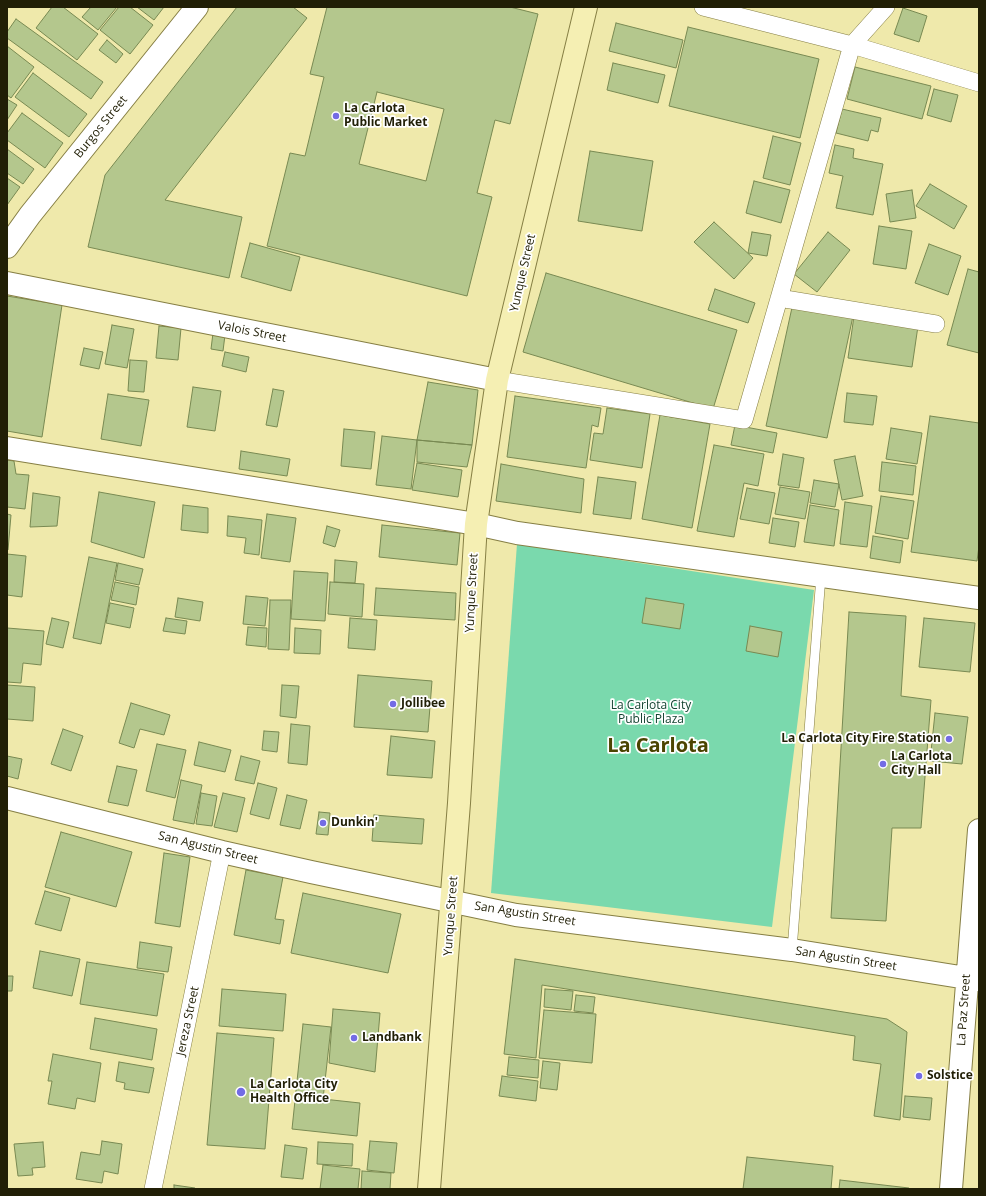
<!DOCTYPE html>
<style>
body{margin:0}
#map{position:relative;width:986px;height:1196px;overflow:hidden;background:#efe9ab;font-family:"Open Sans",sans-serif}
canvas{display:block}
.frame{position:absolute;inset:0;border:8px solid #211f06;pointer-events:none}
</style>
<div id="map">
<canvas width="986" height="1196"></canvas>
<div class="frame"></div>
</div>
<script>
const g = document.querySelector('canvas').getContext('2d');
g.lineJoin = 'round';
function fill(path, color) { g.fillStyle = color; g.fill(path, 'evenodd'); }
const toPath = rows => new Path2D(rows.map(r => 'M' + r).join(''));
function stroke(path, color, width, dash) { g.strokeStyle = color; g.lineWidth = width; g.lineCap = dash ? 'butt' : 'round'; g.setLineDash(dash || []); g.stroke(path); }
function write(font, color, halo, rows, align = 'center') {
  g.font = font + ' "Open Sans",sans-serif'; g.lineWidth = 3.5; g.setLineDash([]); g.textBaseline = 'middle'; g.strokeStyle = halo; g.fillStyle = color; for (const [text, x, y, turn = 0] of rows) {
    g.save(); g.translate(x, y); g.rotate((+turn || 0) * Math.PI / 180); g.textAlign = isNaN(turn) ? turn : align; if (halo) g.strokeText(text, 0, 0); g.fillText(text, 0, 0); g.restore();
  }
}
const green = toPath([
 [517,544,814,590,772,927,491,893]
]);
const building = toPath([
 [52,7,63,7,98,34,77,60,36,28,52,7],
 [91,7,117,7,98,30,82,17,91,7],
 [119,7,130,7,153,25,130,54,100,30,119,7],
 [137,7,164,7,154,20,137,7],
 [237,7,293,7,307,18,165,200,242,217,229,278,88,247,105,175,237,7],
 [327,7,510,7,538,14,510,124,495,120,477,193,492,197,467,296,267,246,290,153,305,156,324,77,310,74,327,7],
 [377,92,444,109,426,181,359,164,377,92],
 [903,8,927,16,919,42,894,34,903,8],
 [16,19,103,82,91,99,7,38,7,32,16,19],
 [616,23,683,40,676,68,609,51,616,23],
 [688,27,819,59,800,138,669,106,688,27],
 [107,40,123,54,116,63,99,50,107,40],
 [7,46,34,67,11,98,7,95,7,46],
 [613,63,665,75,658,103,607,90,613,63],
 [855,67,931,86,922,119,847,99,855,67],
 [33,73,87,114,69,137,15,97,33,73],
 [934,89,958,95,951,122,927,115,934,89],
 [7,99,17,105,7,120,7,99],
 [842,109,881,118,878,132,871,130,868,141,836,133,842,109],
 [22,113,63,143,45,168,7,140,7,133,22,113],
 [773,136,801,143,790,185,763,178,773,136],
 [835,145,854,149,853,158,883,164,873,215,836,208,843,176,829,173,835,145],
 [7,149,34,169,23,184,7,173,7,149],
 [590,151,653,161,642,231,578,221,590,151],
 [7,178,20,187,7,205,7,178],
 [754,181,790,190,781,223,746,213,754,181],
 [930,184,967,206,954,229,916,206,930,184],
 [912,190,916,218,890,222,886,194,912,190],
 [714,222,753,258,734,279,694,242,714,222],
 [879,226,912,231,906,269,873,264,879,226],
 [752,232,771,235,767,256,748,253,752,232],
 [828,232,850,250,817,292,794,274,828,232],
 [250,243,300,257,291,291,241,277,250,243],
 [929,244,961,256,948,295,915,283,929,244],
 [968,269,979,272,979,353,947,345,968,269],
 [546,273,737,330,713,409,523,352,546,273],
 [715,289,755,303,748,323,708,310,715,289],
 [7,296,62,305,42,437,7,431,7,296],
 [793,303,853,316,827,438,766,426,793,303],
 [854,316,918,326,912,367,848,358,854,316],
 [112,325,134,329,127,368,105,364,112,325],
 [159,326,181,328,178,360,156,358,159,326],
 [213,333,225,335,223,351,211,349,213,333],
 [84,348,103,352,99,369,80,365,84,348],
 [225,352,249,357,246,372,222,366,225,352],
 [130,360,147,361,144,392,128,391,130,360],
 [428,382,478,390,472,445,417,440,428,382],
 [193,387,221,391,215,431,187,427,193,387],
 [273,389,284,391,277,427,266,425,273,389],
 [847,393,877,396,873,425,844,422,847,393],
 [108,394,149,400,141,446,101,439,108,394],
 [515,396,601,408,598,427,592,425,586,468,507,457,515,396],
 [607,408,650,414,642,468,590,460,594,433,603,434,607,408],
 [660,415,710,424,692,528,642,519,660,415],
 [930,416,979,423,979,546,977,561,911,552,930,416],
 [735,425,777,433,773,453,731,445,735,425],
 [891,428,922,433,917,464,886,459,891,428],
 [344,429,375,432,371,469,341,466,344,429],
 [382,436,417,440,411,489,376,485,382,436],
 [417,440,472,445,467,467,417,462,417,440],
 [714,445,764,454,758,486,744,483,734,537,697,531,714,445],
 [241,451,290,459,287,476,239,469,241,451],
 [783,454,804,458,799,488,778,485,783,454],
 [855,456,863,496,842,500,834,460,855,456],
 [7,460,14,461,16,474,29,475,25,509,7,507,7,460],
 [882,462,916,466,913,495,879,491,882,462],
 [417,463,462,470,458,497,412,490,417,463],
 [501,464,584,479,581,513,496,501,501,464],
 [598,477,636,482,631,519,593,514,598,477],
 [814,480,839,484,835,507,810,503,814,480],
 [780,487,810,492,805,519,775,514,780,487],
 [747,488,775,493,769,524,740,519,747,488],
 [99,492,155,502,144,558,91,542,99,492],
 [33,493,60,497,57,526,30,527,33,493],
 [881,496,914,501,908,539,875,533,881,496],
 [845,502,872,506,867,547,840,544,845,502],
 [183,505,208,508,208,533,181,530,183,505],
 [810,505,839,510,834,546,804,542,810,505],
 [7,514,11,515,8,550,7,550,7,514],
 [267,514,296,518,290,562,261,558,267,514],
 [228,516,262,520,259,555,244,553,246,538,227,536,228,516],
 [773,518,799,522,795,547,769,543,773,518],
 [382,525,460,533,457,565,379,557,382,525],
 [327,526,340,530,335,547,323,543,327,526],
 [873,536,903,541,900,563,870,558,873,536],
 [7,554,26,556,22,597,7,595,7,554],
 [89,557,117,563,101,644,73,638,89,557],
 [335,560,357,562,355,583,334,582,335,560],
 [118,563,143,569,139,585,115,580,118,563],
 [294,571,328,573,325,621,291,619,294,571],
 [115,582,139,587,136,605,111,600,115,582],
 [330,582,364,584,362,617,328,614,330,582],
 [376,588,456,593,455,620,374,615,376,588],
 [246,596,268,598,265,626,243,624,246,596],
 [178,598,203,602,200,621,175,617,178,598],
 [646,598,684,604,680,629,642,623,646,598],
 [270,600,291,600,289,650,268,649,270,600],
 [110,603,134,608,130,628,106,623,110,603],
 [849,612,906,616,901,696,931,700,921,828,892,828,886,921,831,918,849,612],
 [52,618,69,622,63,648,46,644,52,618],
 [166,618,187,621,185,634,163,631,166,618],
 [350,618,377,620,375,650,348,648,350,618],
 [924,618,975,623,970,672,919,667,924,618],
 [750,626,782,632,778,657,746,651,750,626],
 [248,627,267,628,266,647,246,645,248,627],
 [7,628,44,631,41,665,23,663,21,683,7,682,7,628],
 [295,628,321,630,320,654,294,653,295,628],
 [358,675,432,681,428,732,354,727,358,675],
 [7,685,35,687,33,721,7,719,7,685],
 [282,685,299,686,296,718,280,716,282,685],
 [131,703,170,715,164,735,140,729,134,748,119,743,131,703],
 [935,713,968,717,962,764,930,761,935,713],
 [291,724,310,726,307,765,288,763,291,724],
 [63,729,83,736,71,771,51,764,63,729],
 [264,731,279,732,277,752,262,750,264,731],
 [391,736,435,741,432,778,387,775,391,736],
 [199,742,231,750,225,772,194,765,199,742],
 [157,744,186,750,175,798,146,791,157,744],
 [7,756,22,759,18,779,7,776,7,756],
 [241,756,260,761,254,784,235,780,241,756],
 [117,766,137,770,128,806,108,802,117,766],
 [181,780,202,785,194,824,173,820,181,780],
 [258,783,277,788,269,819,250,814,258,783],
 [201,793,217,796,212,826,196,824,201,793],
 [223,793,245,798,237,832,214,827,223,793],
 [287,795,307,800,300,829,280,825,287,795],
 [319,812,330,813,328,835,316,834,319,812],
 [374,815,424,819,422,844,372,841,374,815],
 [61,832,132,852,116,907,45,887,61,832],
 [164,853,190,857,180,927,155,923,164,853],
 [246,870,283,877,275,919,284,920,280,944,234,935,246,870],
 [45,891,70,898,61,931,35,924,45,891],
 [303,893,401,914,388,973,291,953,303,893],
 [140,942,172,947,168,972,137,968,140,942],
 [40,951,80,959,72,996,33,988,40,951],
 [515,959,887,1019,907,1032,900,1120,874,1116,881,1064,853,1060,855,1036,542,985,536,1058,504,1054,515,959],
 [87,962,164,974,157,1016,80,1004,87,962],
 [7,976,13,976,12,991,7,991,7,976],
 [222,989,286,994,283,1031,219,1026,222,989],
 [545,989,573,991,571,1010,544,1007,545,989],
 [576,995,595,997,593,1013,574,1011,576,995],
 [333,1009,380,1013,375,1072,329,1063,333,1009],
 [544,1010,596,1014,592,1063,539,1058,544,1010],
 [95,1018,157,1029,152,1060,90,1049,95,1018],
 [303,1024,331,1027,323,1099,360,1103,357,1136,292,1129,303,1024],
 [217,1033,274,1038,265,1149,207,1145,217,1033],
 [53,1054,101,1063,95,1102,77,1098,75,1109,48,1104,52,1081,48,1081,53,1054],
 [509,1057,539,1060,538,1078,507,1075,509,1057],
 [543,1061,560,1063,557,1090,540,1088,543,1061],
 [119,1062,154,1068,149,1093,124,1089,125,1083,116,1081,119,1062],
 [502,1076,538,1081,536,1101,499,1096,502,1076],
 [905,1096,932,1098,930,1120,903,1117,905,1096],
 [102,1141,122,1144,118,1174,104,1171,102,1183,76,1179,81,1152,100,1155,102,1141],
 [370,1141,397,1143,394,1173,367,1170,370,1141],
 [43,1142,45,1167,32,1168,33,1175,18,1176,14,1144,43,1142],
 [318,1142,353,1144,352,1166,317,1164,318,1142],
 [285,1145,307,1148,303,1179,281,1177,285,1145],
 [747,1157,833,1166,831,1189,743,1189,747,1157],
 [323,1165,360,1169,358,1189,320,1189,323,1165],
 [362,1171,391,1173,390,1189,361,1189,362,1171],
 [840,1180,909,1188,909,1189,839,1189,840,1180],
 [174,1185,195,1188,195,1189,174,1189,174,1185]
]);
const service = toPath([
 [792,950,821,576]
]);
const minor = toPath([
 [703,7,852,45,979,83],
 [779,298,936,324],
 [497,380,744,420,852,45,886,7],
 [153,1189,222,852]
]);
const tertiary = toPath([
 [7,247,30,215,197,7],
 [7,283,497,380],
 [7,448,476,524,517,533,979,598],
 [7,798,222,852,311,872,516,915,792,950,979,980],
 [951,1189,979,830]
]);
const secondary = toPath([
 [429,1189,459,803,476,524,497,380,586,7]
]);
const markers = [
 [336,116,4,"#736be5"],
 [393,704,4,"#736be5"],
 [949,739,4,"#736be5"],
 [883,764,4,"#736be5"],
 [323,823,4,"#736be5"],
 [354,1038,4,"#736be5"],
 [919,1076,4,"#736be5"],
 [241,1092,5,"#736be5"]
];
const poiNames = [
 ["La Carlota",344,109],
 ["Public Market",344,123],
 ["Jollibee",401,704],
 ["La Carlota City Fire Station",941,739,"right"],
 ["La Carlota",891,757],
 ["City Hall",891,771],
 ["Dunkin'",331,823],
 ["Landbank",362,1038],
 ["Solstice",927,1076],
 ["La Carlota City",250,1085],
 ["Health Office",250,1099]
];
const streetNames = [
 ["Burgos Street",101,127,-51],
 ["Yunque Street",523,273,-77],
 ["Valois Street",252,332,11],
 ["Yunque Street",472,593,-87],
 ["San Agustin Street",208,848,14],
 ["San Agustin Street",525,914,9],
 ["Yunque Street",451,916,-86],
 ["San Agustin Street",846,959,9],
 ["La Paz Street",964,1010,-86],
 ["Jereza Street",188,1021,-78]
];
const parkNames = [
 ["La Carlota City",651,706],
 ["Public Plaza",651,720]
];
const townNames = [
 ["La Carlota",658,746]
];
fill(green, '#7ad9ad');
fill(building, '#b4c78d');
stroke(building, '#788952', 1);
stroke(service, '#867f44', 10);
stroke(minor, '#867f44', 18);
stroke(tertiary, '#867f44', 24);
stroke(secondary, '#867f44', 24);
stroke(service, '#fff', 9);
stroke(minor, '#fff', 17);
stroke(tertiary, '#fff', 22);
stroke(secondary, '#f5efb3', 22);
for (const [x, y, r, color] of markers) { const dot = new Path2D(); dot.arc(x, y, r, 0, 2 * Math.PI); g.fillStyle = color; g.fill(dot); stroke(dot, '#fff', 1.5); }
write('bold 12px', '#211f06', '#fff', poiNames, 'left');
write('12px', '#211f06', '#fff', streetNames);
write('12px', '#144431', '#fff', parkNames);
write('bold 20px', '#4b4401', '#fff', townNames);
</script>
